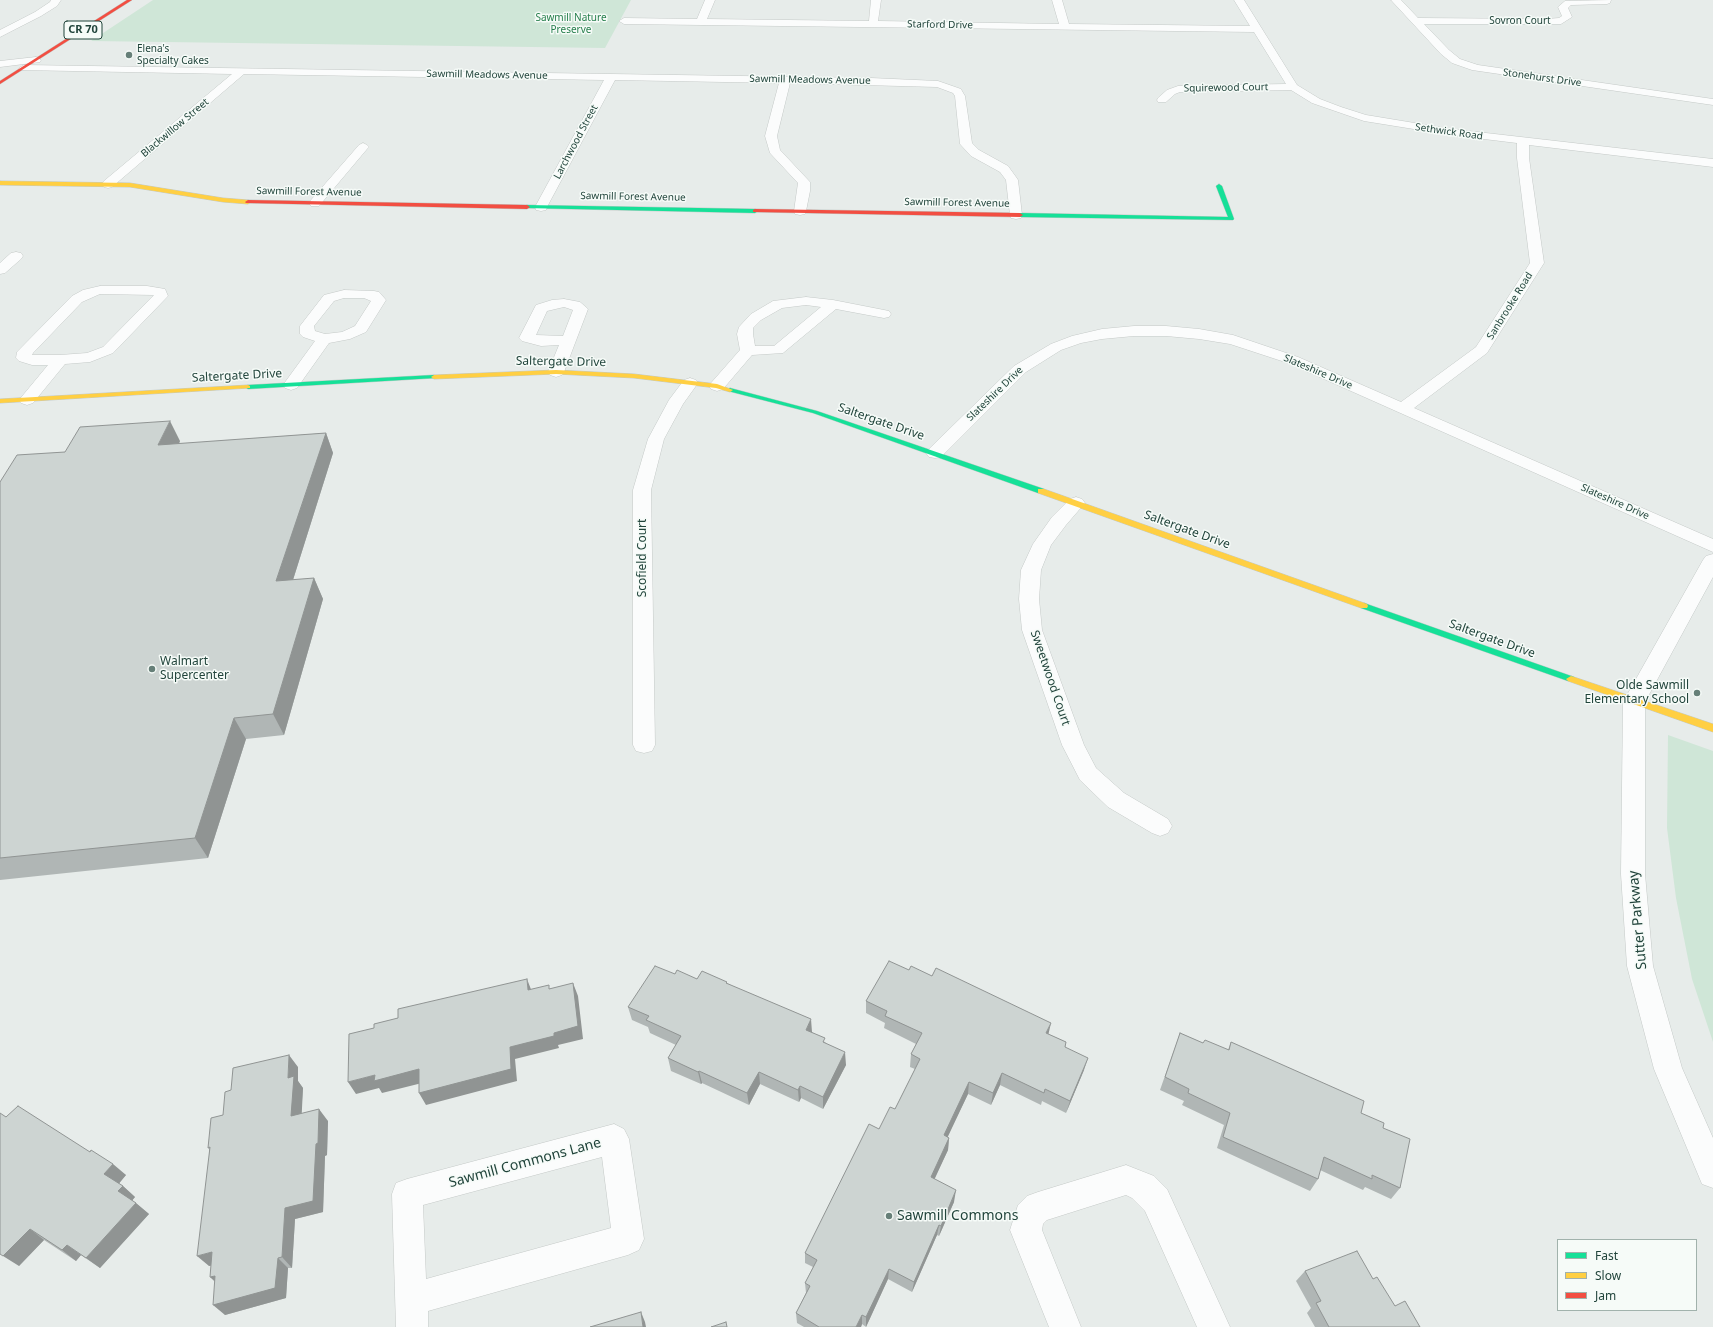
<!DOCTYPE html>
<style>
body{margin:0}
#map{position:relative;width:1713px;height:1327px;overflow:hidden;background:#e7ecea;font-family:"Noto Sans",sans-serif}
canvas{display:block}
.legend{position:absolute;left:1557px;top:1239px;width:140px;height:72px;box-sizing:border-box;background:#f6fbf8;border:1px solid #a1b2ac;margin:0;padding:5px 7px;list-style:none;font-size:12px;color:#21443b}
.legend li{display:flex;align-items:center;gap:8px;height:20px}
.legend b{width:20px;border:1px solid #a1b2ac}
</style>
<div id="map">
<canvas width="1713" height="1327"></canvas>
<ul class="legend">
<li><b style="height:5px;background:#16e098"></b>Fast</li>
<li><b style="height:5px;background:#ffcf43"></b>Slow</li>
<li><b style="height:5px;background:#f24e42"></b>Jam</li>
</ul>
</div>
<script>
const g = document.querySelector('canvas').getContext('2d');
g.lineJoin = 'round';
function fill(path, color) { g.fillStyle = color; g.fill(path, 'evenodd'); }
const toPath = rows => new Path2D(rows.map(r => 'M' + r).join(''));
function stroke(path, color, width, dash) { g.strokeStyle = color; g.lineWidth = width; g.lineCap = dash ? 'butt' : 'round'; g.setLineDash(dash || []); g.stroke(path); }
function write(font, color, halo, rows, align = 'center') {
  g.font = font + ' "Noto Sans",sans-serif'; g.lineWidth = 3; g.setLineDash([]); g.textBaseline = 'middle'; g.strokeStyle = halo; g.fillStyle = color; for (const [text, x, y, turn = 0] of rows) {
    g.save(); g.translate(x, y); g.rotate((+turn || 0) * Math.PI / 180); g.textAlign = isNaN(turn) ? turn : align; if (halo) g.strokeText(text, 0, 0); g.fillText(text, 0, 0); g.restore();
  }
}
const green = toPath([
 [153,0,631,0,605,48,91,41],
 [1668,735,1713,751,1713,1042,1692,979,1676,898,1667,828]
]);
const street = toPath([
 [51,0,61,0,57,6,41,16,0,37,0,30,35,12,50,2,51,0],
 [705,0,715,0,707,19,869,21,871,0,881,0,878,21,1059,24,1052,0,1062,0,1069,24,1250,26,1234,0,1244,0,1297,85,1320,99,1341,107,1366,115,1451,129,1713,159,1713,167,1529,145,1529,158,1544,263,1487,353,1414,408,1713,539,1713,552,1288,363,1230,344,1199,339,1166,336,1134,336,1102,339,1081,343,1061,350,1026,372,941,457,935,458,929,457,926,453,929,449,1014,366,1051,344,1072,336,1102,329,1134,326,1166,326,1199,329,1233,335,1298,357,1401,402,1476,347,1530,263,1517,158,1517,143,1451,135,1364,121,1312,103,1291,90,1180,92,1175,94,1166,102,1158,102,1157,100,1158,98,1167,90,1178,86,1286,84,1254,32,624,24,619,21,624,18,697,19,705,0],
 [1391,0,1401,0,1418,18,1547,19,1559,18,1562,16,1558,7,1565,1,1611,0,1610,3,1607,4,1571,5,1568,8,1572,17,1561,24,1424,24,1449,50,1460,59,1478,65,1713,99,1713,105,1472,70,1452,63,1441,54,1391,0],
 [36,57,41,60,40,62,0,67,0,61,36,57],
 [24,65,871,78,938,81,961,89,962,91,965,96,972,143,979,150,1008,166,1016,177,1018,180,1022,215,1021,218,1016,219,1011,218,1010,215,1006,180,1000,172,971,156,960,144,955,96,953,93,937,87,790,83,777,136,780,150,810,182,810,191,806,211,805,214,800,215,795,214,794,211,798,183,770,153,765,136,779,83,615,80,547,207,546,210,541,211,536,210,535,207,604,80,244,74,112,187,108,188,104,187,102,184,104,181,232,74,20,70,19,68,24,65],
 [363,143,367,145,369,147,367,149,319,206,311,206,309,203,311,200,359,145,363,143],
 [16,252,21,253,23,256,21,259,5,273,0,274,0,263,11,253,16,252],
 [100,286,147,286,165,289,168,296,113,353,90,362,65,364,33,403,27,405,21,403,19,400,48,365,32,365,19,361,16,358,17,352,72,296,83,290,100,286],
 [100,294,154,295,103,347,87,353,60,355,32,355,33,353,82,302,100,294],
 [344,290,374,291,379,292,386,300,366,332,350,339,329,343,297,388,291,390,285,388,283,385,315,341,303,337,300,334,300,326,324,295,344,290],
 [344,298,364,298,371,301,355,326,342,332,325,334,315,331,314,326,334,301,344,298],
 [806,297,833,300,884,310,889,311,891,314,889,317,884,318,836,309,783,353,752,355,723,389,717,391,711,389,709,386,711,383,740,350,737,334,739,327,751,314,773,301,806,297],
 [806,305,821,307,774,346,755,346,753,334,753,328,761,320,782,308,806,305],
 [564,299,580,302,588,309,564,372,562,375,556,377,550,375,548,372,559,345,541,346,522,341,519,338,536,305,552,300,564,299],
 [564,307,573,310,563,336,536,335,547,311,564,307],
 [690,378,696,380,698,383,683,404,664,439,651,490,655,745,652,751,644,753,636,751,633,745,633,490,648,439,669,400,684,380,690,378],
 [1076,497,1082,499,1085,503,1066,525,1051,545,1041,570,1039,599,1042,630,1084,745,1096,768,1124,793,1168,819,1172,826,1168,833,1160,836,1152,833,1108,807,1080,780,1062,745,1022,630,1019,599,1021,570,1033,544,1052,517,1070,499,1076,497],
 [1713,554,1713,577,1645,702,1645,874,1653,966,1682,1068,1713,1138,1713,1188,1702,1184,1654,1069,1627,966,1621,874,1623,702,1703,560,1706,556,1713,554],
 [614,1124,624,1129,629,1139,644,1239,639,1250,628,1255,428,1311,428,1327,396,1327,392,1194,396,1183,407,1179,614,1124],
 [602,1157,611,1228,426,1279,423,1205,602,1157],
 [1126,1165,1154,1176,1167,1189,1230,1327,1197,1327,1145,1211,1132,1198,1126,1195,1047,1220,1043,1224,1042,1230,1081,1327,1049,1327,1010,1230,1018,1205,1027,1196,1038,1192,1126,1165]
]);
const fast = toPath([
 [1219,184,1222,186,1234,219,1233,220,1020,217,1017,215,1020,213,1228,217,1216,186,1219,184],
 [527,205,755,209,758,211,755,213,525,208,525,206,527,205],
 [434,375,437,377,436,378,248,389,245,387,248,385,434,375],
 [730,388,817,411,1044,489,1045,491,1041,493,1038,493,813,413,728,391,727,390,730,388],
 [1364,603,1574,677,1576,679,1574,681,1568,681,1361,608,1360,606,1364,603]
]);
const slow = toPath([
 [0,181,130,183,223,198,248,200,251,202,248,204,223,202,130,187,0,185,0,181],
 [556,370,634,374,717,384,733,390,730,392,716,388,634,378,556,374,434,379,431,377,434,375,556,370],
 [248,385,250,386,250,388,0,403,0,399,248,385],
 [1038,489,1044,489,1367,604,1368,606,1367,608,1361,608,1038,493,1038,489],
 [1571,676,1713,724,1713,732,1568,681,1566,679,1571,676]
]);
const jam = toPath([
 [127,0,132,0,0,84,0,81,127,0],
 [248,200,527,205,530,207,527,209,246,203,245,202,248,200],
 [755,209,1020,213,1023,215,1020,217,753,212,753,210,755,209]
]);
const wall = toPath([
 [326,433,333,453,293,580,314,578,323,599,284,735,246,739,208,858,0,880,0,482,65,452,180,441,179,444],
 [697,979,727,982,727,983,812,1032,826,1043,846,1065,823,1109,801,1098,799,1102,760,1084,749,1105,702,1083,701,1084,671,1071,668,1058,676,1045,650,1033,648,1027,632,1020,628,1007],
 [866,1001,1048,1034,1066,1042,1065,1047,1084,1070,1066,1113,1042,1101,1041,1105,1000,1085,991,1105,968,1094,947,1137,949,1138,948,1150,934,1179,954,1202,939,1236,937,1235,912,1292,888,1279,866,1327,862,1324,861,1327,804,1327,797,1323,796,1313,806,1293,805,1283,813,1267,805,1263,805,1253,879,1129,895,1109,915,1069,910,1067,911,1054,916,1044,884,1028,885,1023,866,1013],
 [1180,1033,1203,1043,1228,1050,1231,1042,1361,1113,1383,1128,1400,1188,1391,1199,1365,1187,1363,1190,1320,1170,1318,1179,1310,1191,1217,1148,1224,1125,1182,1105,1184,1101,1160,1090],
 [298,1067,298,1081,303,1088,301,1114,328,1121,327,1155,325,1156,323,1212,295,1219,292,1268,288,1268,286,1298,225,1315,215,1282,210,1277,211,1266,209,1266,209,1149,208,1148,223,1115],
 [6,1117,126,1175,119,1183,123,1186,135,1197,132,1200,149,1214,100,1268,81,1255,76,1261,44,1240,19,1266],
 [1305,1271,1373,1279,1395,1306,1420,1327,1315,1327,1307,1313,1311,1308,1296,1281]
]);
const shadedWall = toPath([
 [170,421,180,441,168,465,158,445],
 [326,433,333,453,286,602,276,581],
 [314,578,323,599,284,735,273,714],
 [234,718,246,739,208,858,195,838],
 [527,979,532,992,528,990],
 [573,983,578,996,583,1039,558,1045,559,1048,515,1059,517,1081,426,1105,419,1093,510,1047,554,1033],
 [811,1019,812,1032,807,1043,806,1030],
 [1051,1023,1048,1036,1046,1033],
 [845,1052,846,1065,823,1109,823,1097],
 [289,1055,298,1067,298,1081,303,1088,301,1128,291,1116,288,1078],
 [1088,1058,1084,1070,1066,1113,1070,1101],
 [419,1069,426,1082,382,1093,379,1088,356,1094,348,1082,375,1075],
 [699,1071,702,1083,701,1084,698,1072],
 [759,1072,760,1084,749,1105,747,1093],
 [1002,1073,1000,1085,991,1105,993,1093],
 [969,1082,968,1094,943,1147,944,1135],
 [800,1086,801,1098,799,1102,798,1090],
 [319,1109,328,1121,327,1155,325,1156,323,1212,295,1219,292,1268,282,1257,285,1208,316,1144],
 [949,1138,948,1150,930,1189,931,1177],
 [113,1164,126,1175,117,1186,104,1174],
 [123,1186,135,1197,131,1202,118,1191],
 [956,1190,954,1202,939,1236,941,1226],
 [136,1203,149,1214,100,1268,86,1258],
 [939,1225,937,1235,912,1292,914,1282],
 [30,1229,44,1240,19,1266,3,1256],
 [67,1245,81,1255,76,1261,62,1250],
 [212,1252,224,1262,209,1266,197,1256],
 [278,1258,288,1268,286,1298,225,1315,213,1305],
 [889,1269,888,1279,866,1327,866,1317],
 [215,1276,222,1287,210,1277],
 [641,1312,645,1322,646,1327,643,1327],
 [862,1315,862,1324,861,1327,856,1327]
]);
const building = toPath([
 [170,421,158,445,326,433,276,581,314,578,273,714,234,718,195,838,0,858,0,482,17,455,65,452,80,427,170,421],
 [889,961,909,970,911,966,932,976,936,968,1051,1023,1046,1033,1066,1042,1065,1047,1088,1058,1070,1101,1045,1089,1044,1093,1002,1073,993,1093,969,1082,944,1135,949,1138,931,1177,956,1190,941,1226,939,1225,914,1282,889,1269,866,1317,862,1315,856,1327,819,1327,796,1313,810,1286,805,1283,817,1260,805,1253,869,1124,879,1129,890,1107,895,1109,920,1059,911,1054,922,1033,885,1016,887,1011,866,1001,889,961],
 [655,966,675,974,677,970,697,979,702,971,727,982,726,983,811,1019,806,1030,825,1038,823,1042,845,1052,823,1097,800,1086,798,1090,759,1072,747,1093,699,1071,698,1072,668,1058,681,1036,646,1020,649,1016,628,1007,655,966],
 [527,979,528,990,549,985,549,989,573,983,578,1026,554,1033,554,1036,510,1047,511,1069,419,1093,419,1069,374,1081,375,1075,348,1082,349,1034,374,1028,374,1024,398,1018,398,1009,527,979],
 [1180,1033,1203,1043,1205,1040,1229,1050,1231,1042,1364,1101,1361,1113,1384,1123,1383,1128,1410,1139,1400,1188,1372,1175,1372,1179,1324,1157,1318,1179,1223,1137,1230,1113,1188,1093,1189,1089,1165,1077,1180,1033],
 [289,1055,288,1078,294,1076,291,1116,319,1109,318,1143,316,1144,313,1201,285,1208,282,1257,278,1258,275,1288,213,1305,215,1276,210,1277,212,1252,197,1256,210,1147,208,1148,211,1118,223,1115,225,1092,231,1090,233,1068,289,1055],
 [18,1106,90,1152,91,1150,113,1164,104,1174,123,1186,118,1191,136,1203,86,1258,67,1245,62,1250,30,1229,3,1256,0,1254,0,1113,6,1117,18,1106],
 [1357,1251,1373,1279,1377,1277,1395,1306,1405,1301,1420,1327,1329,1327,1316,1303,1321,1301,1305,1271,1357,1251],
 [641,1312,643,1327,590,1327,641,1312],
 [726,1322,727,1327,711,1327,726,1322]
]);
const markers = [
 [129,55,4,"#667f78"],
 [152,669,4,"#667f78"],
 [1697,693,4,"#667f78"],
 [889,1216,4,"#667f78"]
];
const farParknames = [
 ["Sawmill Nature",571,18],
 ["Preserve",571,30]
];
const farStreetnames = [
 ["Sovron Court",1520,21],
 ["Starford Drive",940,25,1],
 ["Sawmill Meadows Avenue",487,75,1],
 ["Stonehurst Drive",1542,78,8],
 ["Sawmill Meadows Avenue",810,80,1],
 ["Squirewood Court",1226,88,-1],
 ["Blackwillow Street",175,128,-40],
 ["Sethwick Road",1449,132,8],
 ["Larchwood Street",576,142,-62],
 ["Sawmill Forest Avenue",309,192,1],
 ["Sawmill Forest Avenue",633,197,1],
 ["Sawmill Forest Avenue",957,203,1],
 ["Sanbrooke Road",1510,306,-58],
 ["Slateshire Drive",1318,372,23],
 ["Slateshire Drive",995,394,-44],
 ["Slateshire Drive",1615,502,24]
];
const farPoinames = [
 ["Elena's",137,49],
 ["Specialty Cakes",137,61]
];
const shields = [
 [83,30,38]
];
const shieldNames = [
 ["CR 70",83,30]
];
const streetNames = [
 ["Saltergate Drive",561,362,1],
 ["Saltergate Drive",237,376,-3],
 ["Saltergate Drive",881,422,19],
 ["Saltergate Drive",1187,530,20],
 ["Scofield Court",643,558,-90],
 ["Saltergate Drive",1492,639,20],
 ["Sweetwood Court",1050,678,71]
];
const poiNames = [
 ["Walmart",160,662],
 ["Supercenter",160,676],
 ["Olde Sawmill",1689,686,"right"],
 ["Elementary School",1689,700,"right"]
];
const nearStreetnames = [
 ["Sutter Parkway",1638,920,-95],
 ["Sawmill Commons Lane",525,1163,-15]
];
const nearPoinames = [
 ["Sawmill Commons",897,1216]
];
fill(green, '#cfe6d7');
stroke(street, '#c4c9c7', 1);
stroke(fast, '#c2cac7', 1);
stroke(slow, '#c2cac7', 1);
stroke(jam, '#c2cac7', 1);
fill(street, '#fbfcfc');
fill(fast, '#16e098');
fill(slow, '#ffcf43');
fill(jam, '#f24e42');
fill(wall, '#b0b6b5');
fill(shadedWall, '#909493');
fill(building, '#cdd4d2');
stroke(building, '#909493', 1);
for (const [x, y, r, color] of markers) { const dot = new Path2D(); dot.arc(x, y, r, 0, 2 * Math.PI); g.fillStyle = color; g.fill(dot); stroke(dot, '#f6fbf8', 1.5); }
write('10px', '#267f4c', '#f6fbf8', farParknames);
write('10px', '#21443b', '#f6fbf8', farStreetnames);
write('10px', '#21443b', '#f6fbf8', farPoinames, 'left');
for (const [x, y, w] of shields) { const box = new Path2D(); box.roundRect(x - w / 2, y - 9, w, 18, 3); g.fillStyle = '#f6fbf8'; g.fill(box); stroke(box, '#21443b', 1); }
write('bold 11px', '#21443b', null, shieldNames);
write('12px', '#21443b', '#f6fbf8', streetNames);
write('12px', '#21443b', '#f6fbf8', poiNames, 'left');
write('14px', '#21443b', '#f6fbf8', nearStreetnames);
write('14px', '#21443b', '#f6fbf8', nearPoinames, 'left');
</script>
